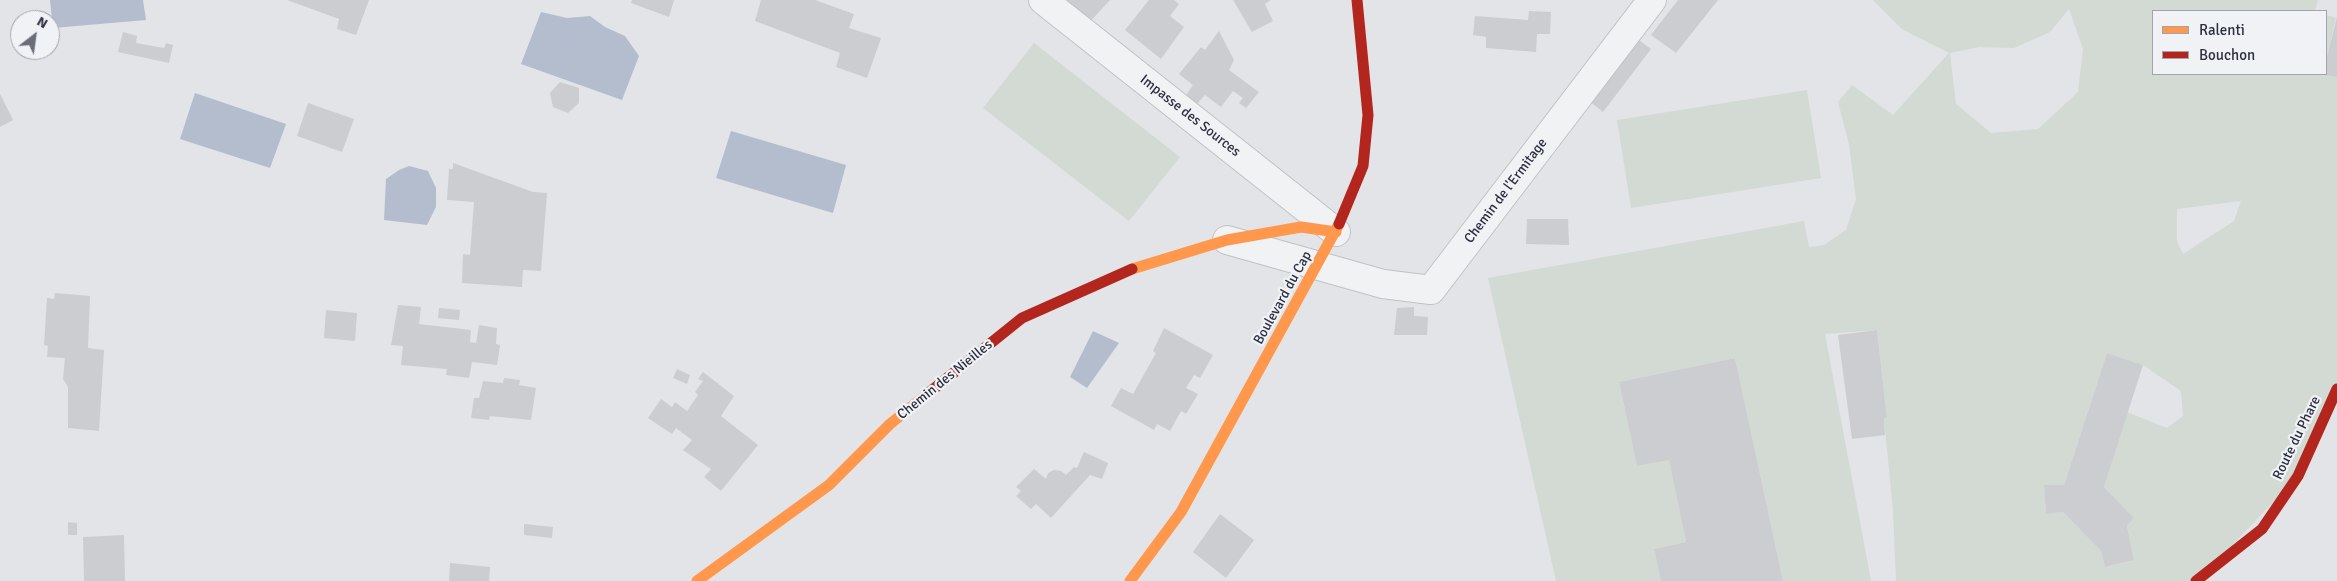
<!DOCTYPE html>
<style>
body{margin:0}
#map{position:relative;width:2337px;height:581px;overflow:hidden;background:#e2e4e7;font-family:Signika,sans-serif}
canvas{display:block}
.legend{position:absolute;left:2152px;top:10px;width:175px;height:65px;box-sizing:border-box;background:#f0f2f6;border:1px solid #a1a4ac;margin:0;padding:6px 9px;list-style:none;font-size:15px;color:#2b2f3e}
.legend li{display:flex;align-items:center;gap:10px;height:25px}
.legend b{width:25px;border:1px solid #a1a4ac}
.north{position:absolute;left:10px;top:10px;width:50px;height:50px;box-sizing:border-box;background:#f0f2f6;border:1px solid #a1a4ac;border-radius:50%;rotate:30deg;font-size:14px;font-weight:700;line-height:20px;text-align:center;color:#2b2f3e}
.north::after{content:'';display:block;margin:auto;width:18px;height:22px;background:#6b6e79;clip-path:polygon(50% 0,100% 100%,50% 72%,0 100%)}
</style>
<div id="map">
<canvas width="2337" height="581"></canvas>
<ul class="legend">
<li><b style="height:6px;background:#ff974d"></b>Ralenti</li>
<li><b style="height:6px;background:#b3261e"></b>Bouchon</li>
</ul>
<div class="north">N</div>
</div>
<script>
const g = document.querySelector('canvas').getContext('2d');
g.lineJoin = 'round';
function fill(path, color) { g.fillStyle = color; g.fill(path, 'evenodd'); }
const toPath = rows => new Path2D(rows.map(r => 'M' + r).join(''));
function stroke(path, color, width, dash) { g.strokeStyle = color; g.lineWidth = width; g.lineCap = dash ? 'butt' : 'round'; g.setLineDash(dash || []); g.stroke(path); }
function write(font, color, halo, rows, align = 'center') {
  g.font = font + ' Signika,sans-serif'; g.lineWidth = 4.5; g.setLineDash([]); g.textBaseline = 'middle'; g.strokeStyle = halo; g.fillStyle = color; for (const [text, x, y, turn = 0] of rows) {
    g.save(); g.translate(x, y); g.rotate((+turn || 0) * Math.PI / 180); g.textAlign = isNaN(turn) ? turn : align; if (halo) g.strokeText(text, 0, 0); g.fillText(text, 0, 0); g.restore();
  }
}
const green = toPath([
 [1873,0,2318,0,2315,11,2153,11,2153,74,2322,74,2337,77,2337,389,2298,476,2198,581,1896,581,1893,511,1884,418,1887,418,1877,330,1825,334,1871,581,1783,581,1735,358,1619,382,1637,466,1669,460,1686,542,1654,549,1661,581,1556,581,1488,278,1804,221,1809,247,1824,245,1846,230,1856,199,1849,144,1838,102,1852,85,1893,115,1949,53,1902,29],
 [2069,9,2083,49,2078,92,2038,129,1991,133,1956,104,1950,53,1979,47,2014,48,2050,32],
 [2241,201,2234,221,2183,254,2177,241,2177,209],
 [2107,353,2143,365,2181,391,2183,416,2167,428,2127,412,2104,487,2134,518,2127,526,2134,560,2105,567,2101,551,2063,512,2046,514,2044,485,2064,485],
 [2326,15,2336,18,2326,60],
 [1034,43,1180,157,1129,221,983,108],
 [1807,90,1821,178,1631,208,1617,120]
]);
const water = toPath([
 [50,0,143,0,146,20,53,28],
 [541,12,567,18,590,16,605,27,625,36,639,56,622,100,521,64],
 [195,93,286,124,270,168,180,139],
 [731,131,846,165,833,213,716,178],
 [409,166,428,171,436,188,436,207,427,225,384,220,386,179,399,170],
 [1093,331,1119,343,1087,388,1070,377]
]);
const building = toPath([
 [287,0,369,0,356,35,337,29,339,19],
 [632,0,674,0,669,17,631,3],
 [761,0,815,0,854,14,849,28,881,38,867,78,836,67,840,53,755,21],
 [1053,0,1110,0,1086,26],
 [1149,0,1174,0,1179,4,1170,16,1184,27,1161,59,1125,30],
 [1233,0,1271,0,1265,4,1273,21,1252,32],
 [1678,0,1718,0,1676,53,1651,35],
 [1529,11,1551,12,1550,34,1537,34,1536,52,1486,48,1486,37,1473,35,1475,16,1528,20],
 [2337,17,2337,77,2326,75,2326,60],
 [1219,31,1234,60,1229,70,1259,92,1246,108,1239,103,1243,98,1233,91,1221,107,1205,95,1191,111,1181,102,1193,85,1179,74,1201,47,1205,50],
 [123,32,137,36,136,43,164,48,166,43,173,45,169,63,118,52],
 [1636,38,1651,49,1603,112,1588,100],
 [560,82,579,88,579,103,568,113,553,107,550,93],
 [0,94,13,120,0,127],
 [308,103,354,119,342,152,297,136],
 [453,163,533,192,547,193,541,271,523,270,522,287,462,283,463,254,470,255,474,202,447,200,449,169,453,169],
 [1527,219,1568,219,1569,245,1526,244],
 [55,293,90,296,88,348,104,350,99,431,68,428,68,387,63,379,65,358,47,357,48,346,44,345,47,298,54,299],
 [398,305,421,307,419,324,471,330,470,342,476,343,479,325,497,328,496,344,500,345,497,365,472,362,469,378,446,375,447,369,401,365,403,346,391,345],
 [1414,307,1414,316,1428,317,1427,335,1394,335,1397,308],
 [439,308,460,310,459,320,438,318],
 [326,310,357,313,355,341,324,338],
 [1164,328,1213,355,1200,378,1194,375,1186,388,1198,394,1186,414,1181,411,1170,431,1157,424,1154,430,1111,406,1121,388,1133,394,1156,353,1153,351],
 [1877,330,1887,418,1884,418,1885,435,1852,439,1838,335],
 [2107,353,2143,365,2104,487,2134,518,2127,526,2134,560,2105,567,2101,551,2063,512,2046,514,2044,485,2064,485],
 [1735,358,1783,581,1661,581,1654,549,1686,542,1669,460,1637,466,1619,382],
 [677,369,690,375,687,384,673,378],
 [703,372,734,396,721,416,758,445,721,491,704,477,711,469,683,450,692,440,676,428,672,434,648,418,661,399,672,407,675,402,687,411,698,395,695,392,703,381,698,379],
 [504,378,520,380,519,385,536,388,531,420,490,416,489,420,471,418,474,398,479,398,483,381,503,383],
 [1084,452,1108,463,1102,479,1090,475,1051,518,1036,504,1031,509,1016,496,1021,491,1016,487,1034,469,1046,479,1048,473,1054,470,1061,471,1066,475,1074,467,1077,468],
 [1220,514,1254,540,1226,578,1193,552],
 [68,522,77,523,77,535,68,535],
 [524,524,553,527,552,538,524,535],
 [124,535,125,581,84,581,83,537],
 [450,563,490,567,489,581,449,581]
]);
const street = toPath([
 [1043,0,1336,232],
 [1227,240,1383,284,1431,290,1652,0]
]);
const slow = toPath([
 [1132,269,1227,240,1301,227,1336,232],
 [697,581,829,485,890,424,931,391],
 [1130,581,1181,512,1339,224]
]);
const jam = toPath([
 [1339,224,1363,166,1368,115,1357,0],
 [931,391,1022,318,1132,269],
 [2196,581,2262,529,2298,476,2337,389]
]);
const streetNames = [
 ["Impasse des Sources",1190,116,38],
 ["Chemin de l'Ermitage",1506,191,-53],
 ["Boulevard du Cap",1283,298,-61],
 ["Chemin des Nieilles",945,380,-39],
 ["Route du Phare",2297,438,-64]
];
fill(green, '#d2dad3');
fill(water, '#b4bdce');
fill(building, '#cccdd0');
stroke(street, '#c1c2c5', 30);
stroke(street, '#f1f2f4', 28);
stroke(slow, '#ff974d', 11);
stroke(jam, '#b3261e', 11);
write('14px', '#2b2f3e', '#f0f2f6', streetNames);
</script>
